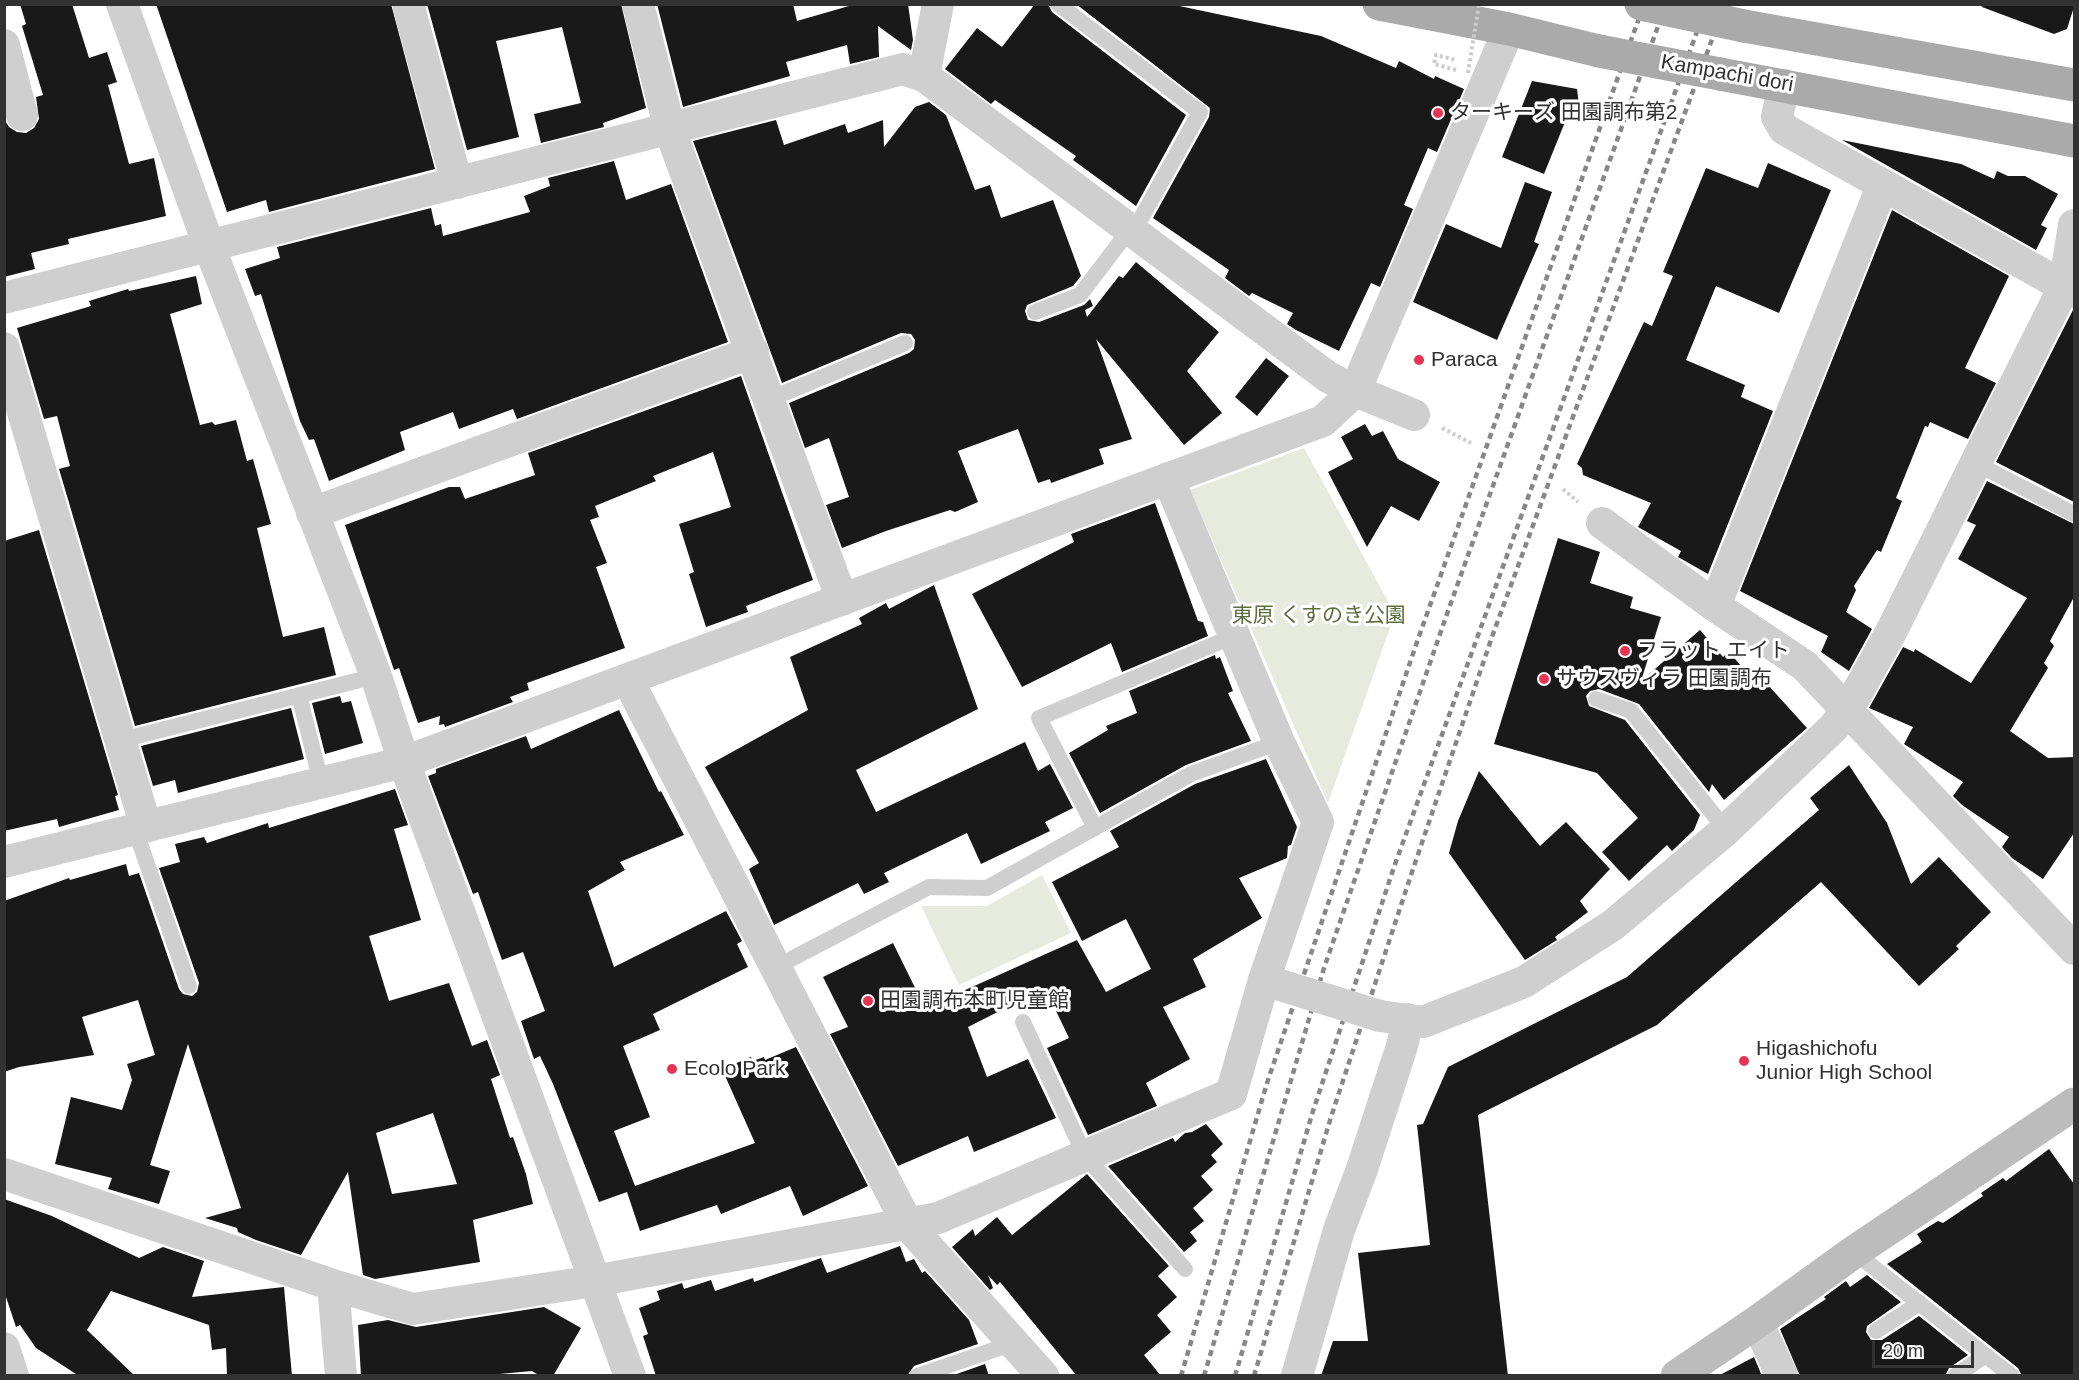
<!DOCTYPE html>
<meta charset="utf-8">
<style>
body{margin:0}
#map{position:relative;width:2079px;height:1380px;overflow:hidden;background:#fff;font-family:Arial,sans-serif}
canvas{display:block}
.frame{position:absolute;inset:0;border:6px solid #323232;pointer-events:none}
.scale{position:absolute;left:1872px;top:1341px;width:102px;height:27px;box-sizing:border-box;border:3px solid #323232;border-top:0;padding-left:8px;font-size:18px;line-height:21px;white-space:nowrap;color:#323232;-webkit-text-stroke:4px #fff;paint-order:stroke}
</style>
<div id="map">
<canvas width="2079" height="1380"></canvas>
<div class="frame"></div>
<div class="scale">20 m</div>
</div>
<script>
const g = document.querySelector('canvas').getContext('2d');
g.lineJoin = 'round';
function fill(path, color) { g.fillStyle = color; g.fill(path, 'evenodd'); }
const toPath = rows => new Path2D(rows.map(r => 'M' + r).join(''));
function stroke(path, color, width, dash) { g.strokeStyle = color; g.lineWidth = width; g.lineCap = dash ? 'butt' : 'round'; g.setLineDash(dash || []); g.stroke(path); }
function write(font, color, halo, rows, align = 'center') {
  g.font = font + ' Arial,"Noto Sans JP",sans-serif'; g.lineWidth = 6; g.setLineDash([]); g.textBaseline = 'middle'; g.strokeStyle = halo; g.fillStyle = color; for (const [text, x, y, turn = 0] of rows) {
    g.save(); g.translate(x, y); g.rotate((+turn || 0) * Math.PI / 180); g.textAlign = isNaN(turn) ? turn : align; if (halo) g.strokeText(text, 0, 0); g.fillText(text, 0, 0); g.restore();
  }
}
const green = toPath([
 [1304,448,1395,614,1328,803,1190,490],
 [1042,875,1071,933,959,985,921,906,987,906]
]);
const building = toPath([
 [20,4,72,4,89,58,107,52,117,82,108,85,129,164,154,158,166,216,68,239,69,244,31,253,35,269,4,277,4,119,9,127,17,132,26,133,34,128,39,119,36,97,43,95,22,26,26,24],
 [156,4,391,4,435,169,269,212,266,200,227,212],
 [427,4,621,4,646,108,603,123,604,127,541,143,534,114,581,103,562,27,496,41,519,137,467,150],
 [657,4,793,4,797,21,849,6,847,4,908,4,913,40,911,50,878,26,879,57,850,64,847,45,786,62,790,76,683,107],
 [1035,4,1048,4,1052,12,1186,115,1136,206,1073,160,1076,156,995,100,991,104,945,69,977,28,1002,47],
 [1076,4,1170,4,1321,36,1396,68,1399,61,1434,79,1435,76,1464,89,1437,152,1428,148,1404,205,1413,209,1380,287,1371,283,1339,351,1296,330,1287,324,1293,313,1252,293,1249,296,1225,278,1229,270,1153,218,1209,117,1210,108],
 [1982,4,2074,4,2074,7,2067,29,2054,34,1982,7],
 [1532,81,1577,89,1579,105,1570,122,1565,122,1544,174,1502,157],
 [929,102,946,115,975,190,990,185,1001,218,1053,200,1081,276,1073,286,1027,305,1025,311,1028,320,1039,322,1084,305,1090,299,1093,306,1085,310,1087,317,1119,276,1123,278,1136,262,1219,332,1187,371,1222,413,1184,445,1096,339,1132,439,1099,449,1104,464,1051,483,1050,479,1038,483,1018,429,958,451,978,502,955,512,950,510,886,531,842,548,826,505,849,497,829,438,805,448,789,403,909,353,914,349,915,340,911,334,901,333,782,383,693,141,776,120,784,145,845,124,848,133,883,120,884,147,915,107],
 [1842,140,1961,164,1994,179,1997,171,2008,176,2025,176,2058,194,2041,225,2047,228,2036,250],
 [614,161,626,200,671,184,728,342,517,419,513,409,459,429,453,412,400,432,405,450,329,481,314,439,309,440,300,421,261,294,255,296,245,269,280,258,277,247,431,208,435,226,441,224,443,236,530,212,524,196,550,186,548,178],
 [1768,163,1831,190,1779,313,1716,286,1686,360,1745,385,1741,397,1773,411,1708,574,1678,557,1681,551,1638,527,1651,503,1583,475,1582,468,1577,464,1644,322,1652,326,1673,276,1663,272,1706,168,1758,188],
 [1525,182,1552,192,1534,242,1539,244,1497,340,1413,302,1446,224,1501,248],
 [1892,210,2009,276,1965,368,1996,383,1968,439,1930,422,1928,427,1925,426,1896,498,1902,501,1881,552,1877,550,1854,586,1856,590,1846,612,1872,629,1849,671,1821,652,1828,636,1740,591],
 [196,276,202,304,170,314,200,425,212,422,215,425,236,420,247,461,253,459,271,524,257,528,283,637,324,627,336,675,135,726,59,469,70,466,57,416,44,419,17,328,91,306,89,301,128,289,129,291],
 [2073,310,2074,310,2074,502,1996,462],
 [1266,358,1289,376,1257,416,1235,397],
 [741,376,813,580,746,606,748,612,706,627,689,574,694,572,679,524,731,507,713,452,653,476,656,481,595,506,599,517,590,520,607,563,596,567,625,648,527,683,529,690,510,697,513,702,445,727,444,724,439,725,440,716,418,723,399,668,394,670,345,525,449,487,460,487,465,499,535,475,528,453],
 [1365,424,1372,436,1383,431,1398,459,1440,482,1419,521,1391,506,1367,547,1328,472,1353,459,1341,437],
 [1987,481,2074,524,2074,597,2050,641,2054,646,2044,663,2048,668,2010,731,2048,758,2074,757,2074,833,2043,879,2012,858,2002,847,2009,837,1962,805,1953,796,1963,782,1904,744,1913,727,1869,708,1903,647,1914,652,1915,649,1971,683,2027,598,1958,559,1976,525,1967,521],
 [1155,503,1198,621,1203,622,1208,636,1122,672,1111,643,1022,687,972,594,1074,542,1071,534],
 [39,530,118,795,115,796,119,810,59,827,57,819,4,831,4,541],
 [1558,538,1600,552,1590,583,1633,597,1630,608,1661,617,1641,681,1700,630,1723,657,1729,652,1762,690,1768,685,1807,728,1724,800,1712,784,1709,792,1639,704,1599,689,1590,691,1586,696,1589,706,1625,720,1700,815,1694,830,1672,851,1667,845,1629,881,1602,852,1638,818,1597,773,1494,744],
 [934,585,978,709,856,770,876,812,1025,742,1038,771,1050,764,1073,808,1045,822,1050,831,981,864,967,833,884,873,889,882,864,894,858,883,774,925,749,869,759,863,705,767,808,710,790,657,862,624,859,618,886,603,889,609],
 [1215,655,1216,659,1220,657,1233,691,1228,693,1251,741,1186,765,1100,813,1069,753,1108,730,1106,726,1137,713,1129,691],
 [340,696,342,703,351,701,363,743,325,754,312,703],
 [291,708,304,759,178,793,175,780,153,786,141,746],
 [619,710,659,792,661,791,684,835,620,862,625,870,588,891,614,967,726,911,742,941,737,944,748,967,653,1014,660,1030,623,1046,650,1117,614,1131,635,1186,755,1143,722,1069,751,1057,753,1061,764,1057,765,1060,796,1047,868,1186,803,1216,790,1186,721,1214,717,1205,640,1231,627,1192,599,1202,553,1084,540,1056,534,1059,521,1021,545,1011,523,952,502,960,478,892,473,894,428,776,436,773,436,769,526,736,531,749],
 [1266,759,1297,827,1291,845,1288,846,1287,858,1239,878,1262,918,1193,959,1206,987,1163,1007,1190,1059,1146,1083,1157,1106,1088,1135,1047,1048,1069,1038,1045,988,968,1027,987,1077,1028,1059,1056,1118,974,1152,968,1136,898,1166,830,1034,848,1027,823,977,893,943,925,1008,1077,940,1106,992,1151,969,1126,919,1082,941,1052,882,1119,847,1110,831,1195,784],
 [1849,765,1887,823,1911,884,1939,857,1991,912,1956,946,1959,949,1919,986,1821,882,1657,1025,1478,1115,1508,1376,1321,1376,1333,1341,1368,1341,1358,1253,1430,1245,1417,1125,1423,1124,1448,1067,1627,977,1819,810,1810,798],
 [1479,771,1540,846,1566,822,1610,869,1580,901,1588,912,1555,937,1557,940,1525,960,1449,853,1458,821],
 [395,789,408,825,394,829,421,920,369,936,389,1001,449,983,472,1046,487,1040,500,1075,491,1079,510,1138,513,1137,526,1174,533,1204,473,1220,480,1262,375,1279,363,1275,348,1172,301,1255,256,1240,238,1232,237,1228,205,1218,241,1208,188,1044,150,1165,170,1171,159,1204,108,1189,112,1178,55,1164,71,1097,122,1110,132,1080,127,1064,155,1055,138,1000,82,1017,94,1055,19,1067,4,1072,4,901,69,878,70,880,126,864,129,876,139,873,179,989,183,994,192,996,197,992,199,983,159,868,180,862,175,844,204,837,207,843,268,823,269,828],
 [433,1113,457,1184,392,1194,376,1133],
 [1206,1124,1223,1144,1211,1155,1217,1162,1201,1176,1213,1190,1193,1208,1204,1221,1190,1232,1197,1241,1184,1252,1108,1166,1173,1138,1175,1142,1185,1133,1192,1132],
 [2049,1149,2074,1184,2074,1376,2022,1376,2018,1368,1887,1264,1922,1242,1917,1234,1938,1221,1943,1223,1983,1196,1981,1193,2003,1178,2006,1181],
 [1087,1174,1169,1266,1158,1276,1177,1297,1157,1315,1171,1332,1144,1355,1161,1376,1077,1376,1000,1282,997,1285,988,1275,993,1288,990,1290,952,1247,973,1229,975,1236,997,1217,1012,1235],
 [4,1199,52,1216,139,1258,163,1247,204,1261,192,1297,284,1287,292,1376,227,1376,226,1348,212,1350,209,1325,111,1291,87,1330,135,1376,79,1376,36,1348,20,1325,16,1327,4,1291],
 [900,1246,906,1262,914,1259,922,1273,925,1271,969,1320,978,1344,914,1366,907,1376,656,1376,643,1336,648,1334,639,1308,660,1300,657,1291,682,1283,684,1289,711,1280,715,1291,753,1278,754,1282,821,1258,827,1273],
 [1867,1275,1901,1302,1867,1326,1866,1332,1871,1340,1882,1340,1919,1316,1968,1355,1949,1368,1945,1376,1800,1376,1780,1329,1826,1299,1824,1297,1846,1281,1850,1287],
 [544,1307,581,1328,553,1376,540,1376,532,1371,478,1376,361,1376,358,1325,388,1320,416,1327],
 [1754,1357,1762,1376,1718,1376],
 [985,1364,989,1376,951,1376]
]);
const path = toPath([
 [1456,70,1434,64,1436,55,1456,60],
 [1442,428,1471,443],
 [1563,489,1578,502]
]);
const lane = toPath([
 [1035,312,1080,295,1121,241,1134,231,1200,112,1058,4],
 [770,399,905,343],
 [1975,463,2074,514],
 [299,695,321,782],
 [1596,699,1631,711,1726,830],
 [121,740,376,676],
 [1095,828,1039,718,1234,636],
 [135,829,189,986],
 [776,967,929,887,987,888,1191,774,1279,742],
 [1023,1022,1085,1156,1185,1269],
 [1854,1252,2012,1376],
 [1876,1331,1920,1303],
 [917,1376,1014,1343],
 [1955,1376,1986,1355]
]);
const street = toPath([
 [122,4,209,246,376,676,404,762,630,1376],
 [408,4,457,183],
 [638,4,670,130,842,600],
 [4,45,22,115],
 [924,76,1328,377,1355,391,1414,415],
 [1784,85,1777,117,1784,129,2074,292],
 [4,298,903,69,924,76,938,4],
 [4,348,146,827],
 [312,513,753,352],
 [1602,523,1715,606,1805,666,2074,949],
 [1715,606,1883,184],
 [628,680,908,1225,1043,1376],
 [4,862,404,762,1323,421,1355,391,1509,29],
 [1380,1016,1423,1022,1524,982,1613,925,1726,830,1834,727,1848,709,1891,632,2064,287,2074,225],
 [4,1174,333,1285,413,1309,594,1281,938,1218,1231,1094,1264,980,1318,822,1279,742,1168,478],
 [333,1285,341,1376],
 [1757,1322,1782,1376],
 [4,1348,13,1376],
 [1297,1376,1339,1230,1362,1169,1402,1046,1408,1019]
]);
const secondary = toPath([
 [1677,1376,1757,1322,1854,1252,2074,1104]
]);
const primary = toPath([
 [1379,4,1509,29,1599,51],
 [1744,26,2074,85],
 [1720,74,2074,141]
]);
const rail = toPath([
 [1181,1376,1267,1083,1417,642,1644,4],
 [1204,1376,1324,968,1448,611,1666,4],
 [1235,1376,1313,1111,1394,867,1707,4],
 [1254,1376,1331,1117,1412,872,1493,634,1725,4]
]);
const pathBridge = toPath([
 [1468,73,1479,4]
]);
const streetBridge = toPath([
 [1264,980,1380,1016]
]);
const primaryBridge = toPath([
 [1641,4,1744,26],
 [1599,51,1720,74]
]);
const markers = [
 [1438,113,6,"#e93354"],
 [1419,360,6,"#e93354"],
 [1625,651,6,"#e93354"],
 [1544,679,6,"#e93354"],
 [868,1001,6,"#e93354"],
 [1744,1061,6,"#e93354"],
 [672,1069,6,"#e93354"]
];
const streetNames = [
 ["Kampachi dori",1727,74,10]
];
const poiNames = [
 ["ターキーズ 田園調布第2",1450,113],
 ["Paraca",1431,360],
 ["フラット エイト",1637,651],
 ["サウスヴィラ 田園調布",1556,679],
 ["田園調布本町児童館",880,1001],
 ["Higashichofu",1756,1049],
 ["Junior High School",1756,1073],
 ["Ecolo Park",684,1069]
];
const parkNames = [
 ["東原 くすのき公園",1319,616]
];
fill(green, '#e6ebdd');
fill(building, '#191919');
stroke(path, '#ccc', 4, [3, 3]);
stroke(lane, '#cfcfcf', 16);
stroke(street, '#cfcfcf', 32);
stroke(secondary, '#bcbcbc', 33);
stroke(primary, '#aaa', 33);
stroke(rail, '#878787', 4.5, [6, 4.5]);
stroke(pathBridge, '#ccc', 4, [3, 3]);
stroke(streetBridge, '#cfcfcf', 32);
stroke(primaryBridge, '#aaa', 33);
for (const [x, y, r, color] of markers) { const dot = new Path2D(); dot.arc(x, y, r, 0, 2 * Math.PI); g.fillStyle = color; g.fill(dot); stroke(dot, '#fff', 2); }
write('21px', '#323232', '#fff', streetNames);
write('21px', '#323232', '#fff', poiNames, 'left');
write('21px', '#5a6f3d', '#fff', parkNames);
</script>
